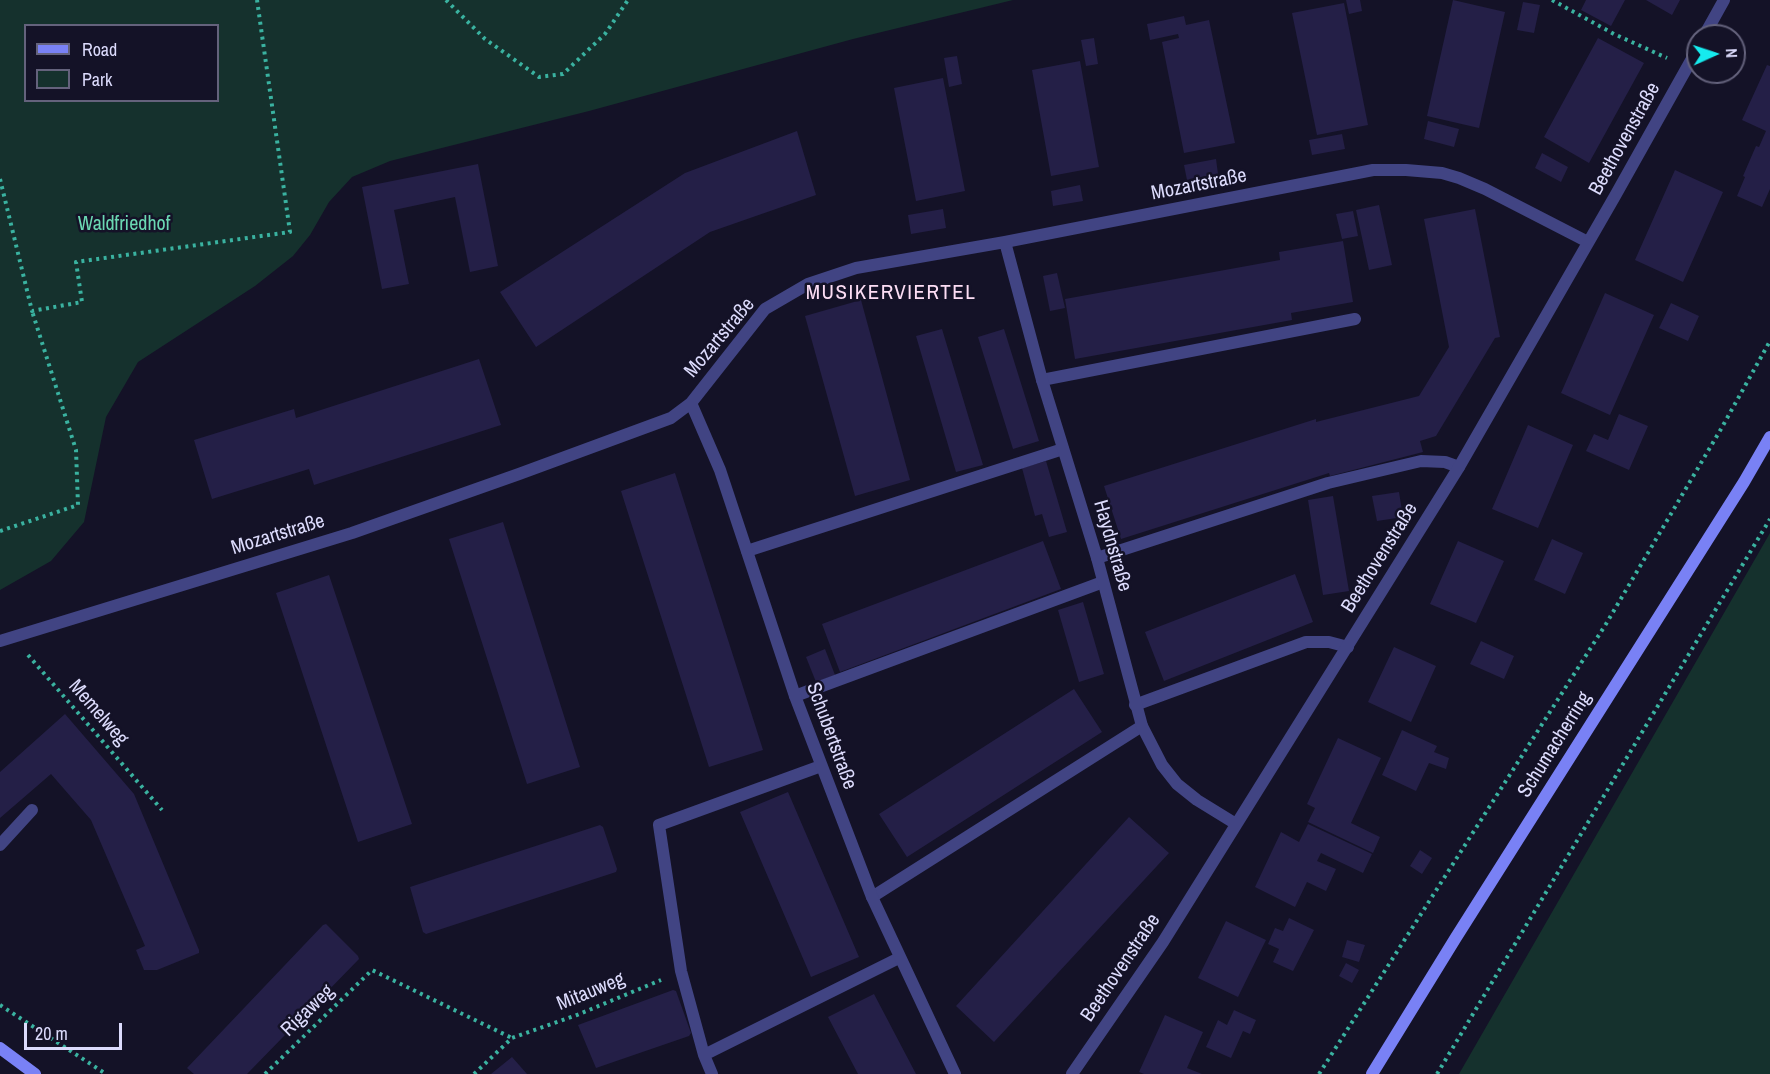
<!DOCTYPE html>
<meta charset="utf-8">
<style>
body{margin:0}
#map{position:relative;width:1770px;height:1074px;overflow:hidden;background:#141227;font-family:"Archivo Narrow",sans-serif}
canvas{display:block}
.legend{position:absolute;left:24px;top:24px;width:195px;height:78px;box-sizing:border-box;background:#141227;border:2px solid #64627c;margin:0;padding:8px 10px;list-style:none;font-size:18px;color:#dcdbfc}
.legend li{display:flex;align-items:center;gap:12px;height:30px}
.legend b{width:30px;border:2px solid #64627c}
.north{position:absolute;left:1686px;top:24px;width:60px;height:60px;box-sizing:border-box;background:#141227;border:2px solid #64627c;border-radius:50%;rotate:87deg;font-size:16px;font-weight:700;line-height:24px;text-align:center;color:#dcdbfc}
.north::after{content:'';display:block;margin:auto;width:21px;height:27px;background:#16ebee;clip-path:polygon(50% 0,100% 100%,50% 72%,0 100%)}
.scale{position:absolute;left:24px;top:1023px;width:98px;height:27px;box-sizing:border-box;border:3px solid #dcdbfc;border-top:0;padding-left:8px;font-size:18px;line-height:21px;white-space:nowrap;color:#dcdbfc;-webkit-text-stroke:4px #141227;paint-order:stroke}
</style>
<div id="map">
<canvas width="1770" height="1074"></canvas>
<ul class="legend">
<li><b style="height:8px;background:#7981f5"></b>Road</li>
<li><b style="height:16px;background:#15312d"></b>Park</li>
</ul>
<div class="north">N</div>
<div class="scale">20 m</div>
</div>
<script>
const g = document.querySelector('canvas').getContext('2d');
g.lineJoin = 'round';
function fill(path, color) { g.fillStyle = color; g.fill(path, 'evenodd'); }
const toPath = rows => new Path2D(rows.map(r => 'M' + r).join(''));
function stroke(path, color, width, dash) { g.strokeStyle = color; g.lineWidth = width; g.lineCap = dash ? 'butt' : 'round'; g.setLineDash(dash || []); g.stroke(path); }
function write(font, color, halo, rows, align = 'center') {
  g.font = font + ' "Archivo Narrow",sans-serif'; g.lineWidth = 5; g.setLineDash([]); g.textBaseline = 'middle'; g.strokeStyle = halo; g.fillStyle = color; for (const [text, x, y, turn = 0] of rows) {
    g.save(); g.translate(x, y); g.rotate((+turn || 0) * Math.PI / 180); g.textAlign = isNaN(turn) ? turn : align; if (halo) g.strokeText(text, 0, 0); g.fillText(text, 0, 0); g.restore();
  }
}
const green = toPath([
 [0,0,1013,0,853,39,589,111,390,161,352,177,329,202,310,235,293,256,255,286,138,362,106,417,84,522,51,561,0,590],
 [26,26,218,26,218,100,26,100],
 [1770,533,1770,1074,1459,1074]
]);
const building = toPath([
 [1346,0,1360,0,1362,11,1349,14],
 [1453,0,1505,12,1479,128,1427,116],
 [1586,0,1625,0,1611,26,1581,10],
 [1646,0,1680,0,1672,15],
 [1523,2,1540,5,1534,33,1517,30],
 [1344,3,1368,125,1317,135,1292,13],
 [1184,16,1186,25,1209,20,1235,143,1184,153,1162,42,1179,38,1178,34,1150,40,1147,24],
 [1094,38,1098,64,1086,66,1081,40],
 [1598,38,1644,63,1589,163,1544,137],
 [957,56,962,84,949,87,944,58],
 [1080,61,1099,167,1051,176,1032,70],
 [1767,65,1770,66,1770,189,1762,207,1737,196,1745,177,1743,176,1756,146,1759,147,1766,131,1742,120],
 [943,78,965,191,916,201,894,88],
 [1428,121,1459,129,1454,147,1424,139],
 [797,131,816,195,710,232,536,347,500,292,685,173],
 [1342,134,1345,149,1312,155,1309,140],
 [1542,153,1568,167,1561,182,1535,168],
 [1216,159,1218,174,1187,180,1184,165],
 [478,164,498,266,470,272,455,197,394,210,409,284,382,289,362,187],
 [1675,170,1723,192,1683,282,1635,260],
 [1080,185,1083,201,1053,206,1051,191],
 [1379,205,1392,265,1369,270,1356,210],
 [943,209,946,228,911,234,908,215],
 [1475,209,1500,337,1495,338,1436,436,1420,441,1423,452,1330,476,1329,473,1121,539,1104,486,1316,419,1316,422,1419,396,1449,347,1424,219],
 [1353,211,1358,236,1342,239,1336,214],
 [1343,241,1353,302,1291,313,1292,320,1075,359,1065,299,1280,260,1279,252],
 [1057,273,1065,308,1050,311,1043,276],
 [1605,293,1654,315,1610,415,1561,393],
 [861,300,910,480,855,496,805,316],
 [1671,303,1699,316,1688,341,1659,328],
 [942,329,983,465,956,472,916,336],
 [1004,329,1039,441,1013,449,978,337],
 [479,359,501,425,314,485,309,469,212,499,194,440,294,409,296,418],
 [1619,414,1648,426,1629,470,1586,451,1594,434,1608,440],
 [1528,425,1573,445,1538,528,1492,509],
 [1046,461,1067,532,1049,537,1042,514,1035,516,1022,468],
 [675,473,763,750,709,767,621,491],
 [1399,492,1403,517,1377,521,1372,496],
 [1333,496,1349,591,1323,595,1308,500],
 [503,522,580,767,527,784,449,539],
 [1552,539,1583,553,1565,594,1534,580],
 [1043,541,1061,589,840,672,822,624],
 [1458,541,1504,561,1476,623,1430,604],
 [1295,574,1313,622,1164,681,1145,632],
 [329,575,412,824,358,842,276,593],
 [1083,602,1104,674,1079,682,1058,610],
 [1481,641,1514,656,1504,679,1470,664],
 [1394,647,1436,666,1411,722,1368,702],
 [825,649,835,675,816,682,806,657],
 [1074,689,1102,732,907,857,879,814],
 [65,714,134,794,199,950,199,953,157,970,144,970,136,950,145,946,91,820,51,774,0,818,0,772],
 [1402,730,1437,746,1434,752,1449,758,1446,769,1429,763,1416,791,1382,775],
 [1338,738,1381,758,1351,823,1380,837,1373,853,1308,822,1315,808,1307,804],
 [788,792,859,957,811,977,740,812],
 [1129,817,1169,853,994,1042,956,1006],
 [1308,824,1372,854,1363,873,1321,853,1317,861,1336,869,1326,891,1307,882,1295,907,1255,887,1281,832,1299,842],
 [600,825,603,827,617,869,616,872,426,934,423,932,410,887],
 [1420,850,1432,858,1422,874,1410,866],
 [1289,918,1314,930,1293,971,1273,962,1279,949,1268,944,1275,928,1283,931],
 [1226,921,1266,940,1238,997,1198,978],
 [326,924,358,956,359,959,247,1074,194,1074,187,1068,323,925],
 [1347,940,1365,945,1359,962,1342,957],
 [1346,963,1359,970,1352,983,1339,976],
 [673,990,676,991,691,1033,689,1036,596,1068,578,1025],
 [874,994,916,1074,858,1074,828,1017],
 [1234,1010,1256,1020,1250,1034,1243,1031,1231,1058,1206,1047,1218,1020,1227,1025],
 [1165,1015,1203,1032,1187,1068,1202,1074,1144,1074,1139,1072],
 [512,1057,527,1074,491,1074]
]);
const path = toPath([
 [446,0,485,39,539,77,563,74,605,34,628,0],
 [1552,0,1614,34,1667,58],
 [0,179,32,311,82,302,76,262,290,232,257,0],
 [0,531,78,505,76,450,32,311],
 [28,655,162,810],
 [0,1005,106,1074],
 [265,1074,372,970,512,1038],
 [474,1074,512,1038,577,1015,661,980],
 [1319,1074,1606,624,1721,429,1770,341],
 [1437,1074,1770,519]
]);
const lane = toPath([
 [1042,380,1355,319],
 [747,551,1063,449],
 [1097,558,1328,483,1421,461,1445,462,1459,467],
 [795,696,1103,582],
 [1135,705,1306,642,1329,642,1348,647],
 [0,845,32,810],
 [872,897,1142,726],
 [704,1055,681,971,659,825,821,766],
 [712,1074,704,1055,899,958]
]);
const street = toPath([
 [1704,36,1724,0],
 [1005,242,1042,380,1097,558,1142,726,1162,765,1177,784,1197,800,1236,824],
 [691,403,720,470,795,696,872,897,955,1074],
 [0,641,352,533,519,474,671,418,691,403,765,309,808,284,856,268,1005,242,1373,170,1406,170,1442,173,1459,178,1485,189,1588,242],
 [1072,1074,1163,942,1459,467,1615,196,1698,48]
]);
const secondary = toPath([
 [0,1048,35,1074],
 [1372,1074,1455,939,1744,482,1770,437]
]);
const streetNames = [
 ["Beethovenstraße",1625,139,-61],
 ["Mozartstraße",1199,185,-11],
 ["Mozartstraße",720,338,-50],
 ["Mozartstraße",278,535,-17],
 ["Haydnstraße",1112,546,74],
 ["Beethovenstraße",1380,558,-58],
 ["Memelweg",98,713,49],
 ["Schubertstraße",831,736,70],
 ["Schumacherring",1555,745,-58],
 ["Beethovenstraße",1121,968,-56],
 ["Mitauweg",591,992,-22],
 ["Rigaweg",308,1011,-44]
];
const parkNames = [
 ["Waldfriedhof",124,225]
];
const neighbourhoodNames = [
 ["MUSIKERVIERTEL",891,293]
];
fill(green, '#15312d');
fill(building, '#241f47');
stroke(path, '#3ab2a0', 4, [3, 4.5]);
stroke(lane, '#414483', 12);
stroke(street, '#414483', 12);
stroke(secondary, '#7981f5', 12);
write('20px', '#dcdbfc', '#141227', streetNames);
write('20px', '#6bd8b3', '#141227', parkNames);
g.letterSpacing = '1.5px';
write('21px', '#fcddf4', '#141227', neighbourhoodNames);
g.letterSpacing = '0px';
</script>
